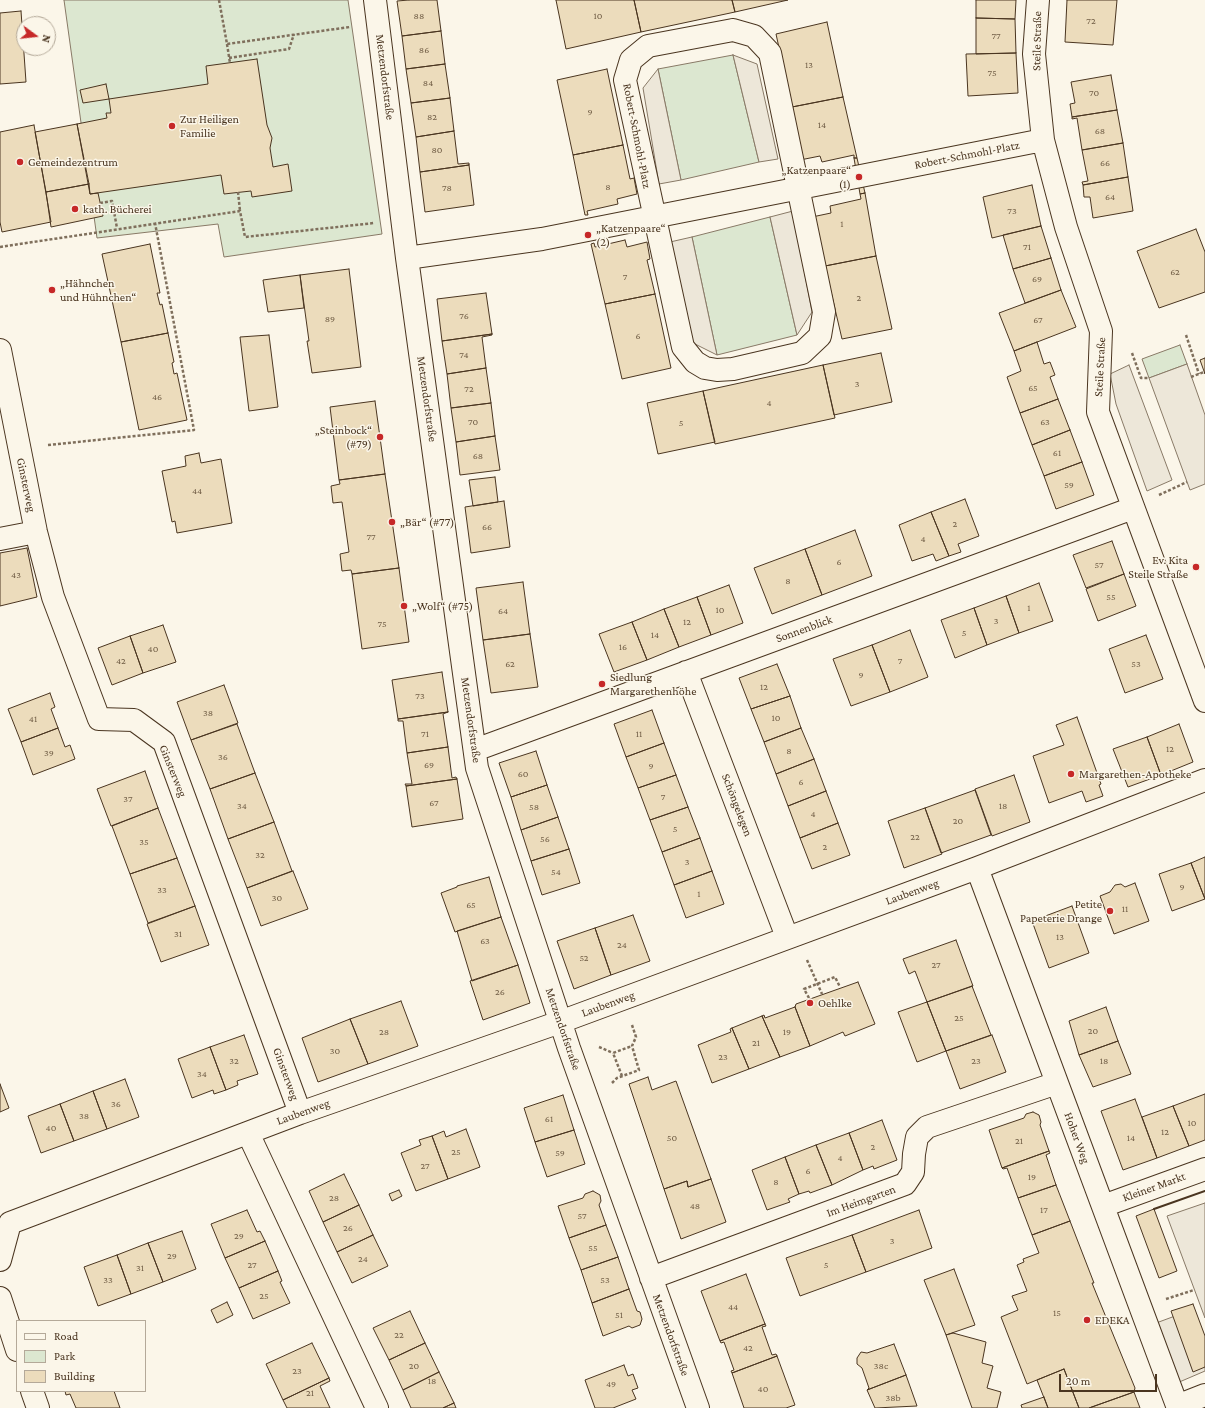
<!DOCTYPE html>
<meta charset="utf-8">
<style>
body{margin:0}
#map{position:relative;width:1205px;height:1408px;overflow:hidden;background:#fbf6e9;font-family:"Crimson Pro",serif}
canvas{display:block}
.legend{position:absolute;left:16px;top:1320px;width:130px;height:72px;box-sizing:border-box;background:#fbf6e9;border:1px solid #b4a999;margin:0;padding:5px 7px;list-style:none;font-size:12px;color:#4a3520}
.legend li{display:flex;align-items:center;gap:8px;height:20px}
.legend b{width:20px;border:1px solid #b4a999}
.north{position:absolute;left:16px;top:16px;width:40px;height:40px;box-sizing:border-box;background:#fbf6e9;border:1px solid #b4a999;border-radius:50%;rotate:105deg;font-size:11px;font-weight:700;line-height:16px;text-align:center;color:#4a3520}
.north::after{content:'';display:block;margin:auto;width:14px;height:18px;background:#c62828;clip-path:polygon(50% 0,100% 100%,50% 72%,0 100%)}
.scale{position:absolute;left:1059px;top:1374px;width:98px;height:18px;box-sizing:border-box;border:2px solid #4a3520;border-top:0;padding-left:5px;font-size:12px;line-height:14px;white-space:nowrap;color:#4a3520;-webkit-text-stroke:3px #fbf6e9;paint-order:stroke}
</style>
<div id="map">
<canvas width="1205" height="1408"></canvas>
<ul class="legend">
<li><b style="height:5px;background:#fbf6e9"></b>Road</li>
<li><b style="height:11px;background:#dce7d0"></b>Park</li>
<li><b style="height:11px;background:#ecdcbc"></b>Building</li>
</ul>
<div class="north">N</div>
<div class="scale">20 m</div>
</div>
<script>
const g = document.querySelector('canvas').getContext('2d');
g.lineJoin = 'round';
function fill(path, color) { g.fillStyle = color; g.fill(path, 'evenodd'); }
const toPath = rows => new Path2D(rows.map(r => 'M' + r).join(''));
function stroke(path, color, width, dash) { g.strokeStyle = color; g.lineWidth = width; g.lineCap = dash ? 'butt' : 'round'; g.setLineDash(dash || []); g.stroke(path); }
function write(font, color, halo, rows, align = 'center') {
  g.font = font + ' "Crimson Pro",serif'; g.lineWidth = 3; g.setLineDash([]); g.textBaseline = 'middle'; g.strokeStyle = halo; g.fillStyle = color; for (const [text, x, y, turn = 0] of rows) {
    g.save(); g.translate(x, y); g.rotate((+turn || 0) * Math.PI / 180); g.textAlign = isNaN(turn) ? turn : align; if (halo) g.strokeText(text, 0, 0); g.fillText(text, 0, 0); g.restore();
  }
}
const green = toPath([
 [64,0,348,0,382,234,224,257,218,224,97,238,64,0],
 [733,55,759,162,681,180,658,69,733,55],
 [770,217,797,335,717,355,692,237,770,217],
 [1180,345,1187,364,1149,378,1142,359,1180,345]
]);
const parking = toPath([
 [733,55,757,64,778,159,759,162,733,55],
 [658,69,681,180,659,184,643,88,658,69],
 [793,211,812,312,797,335,770,217,793,211],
 [692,237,717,355,693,343,670,242,692,237],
 [1187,364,1205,415,1205,484,1190,490,1149,378,1187,364],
 [1129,365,1172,480,1147,491,1116,404,1110,374,1129,365],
 [1205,1203,1205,1318,1167,1216,1205,1203],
 [1194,1309,1205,1339,1205,1371,1170,1386,1148,1326,1194,1309]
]);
const building = toPath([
 [409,0,437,0,441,31,402,36,397,1,409,0],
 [556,0,634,0,641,32,566,49,556,0],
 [634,0,732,0,735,12,641,32,634,0],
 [732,0,788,0,735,12,732,0],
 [976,0,1016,0,1015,19,976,18,976,0],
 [1067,0,1117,0,1113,45,1065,42,1067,0],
 [21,11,26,82,0,84,0,13,21,11],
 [976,18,1015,19,1016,53,976,54,976,18],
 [827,22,843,97,792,107,776,34,827,22],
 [441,31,445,64,406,69,402,36,441,31],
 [1016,53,1018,93,968,96,966,54,1016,53],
 [257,59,267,125,272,138,270,148,273,167,288,164,292,191,252,197,251,191,224,194,221,175,90,194,77,124,107,118,106,113,111,113,109,99,208,84,206,66,257,59],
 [445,64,450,98,411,103,406,69,445,64],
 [607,69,623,145,573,155,557,80,607,69],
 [1111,75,1117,110,1072,117,1070,104,1075,103,1071,82,1111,75],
 [106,84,109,99,83,103,80,90,106,84],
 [843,97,857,158,854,158,854,155,822,162,820,156,800,160,792,107,843,97],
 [450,98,454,131,416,137,411,103,450,98],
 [1117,110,1123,143,1082,150,1077,118,1072,119,1072,117,1117,110],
 [77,124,89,184,46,192,35,132,77,124],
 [34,125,51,222,2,232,0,222,0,132,34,125],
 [454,131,458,164,469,163,469,165,420,172,416,137,454,131],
 [1123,143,1128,177,1083,185,1082,182,1088,181,1082,150,1123,143],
 [623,145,630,179,634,178,637,194,617,199,618,204,587,211,588,215,585,215,573,155,623,145],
 [854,158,857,158,865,193,860,194,854,158],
 [469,165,474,205,425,212,420,172,469,165],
 [1128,177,1133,211,1093,218,1090,197,1084,197,1083,185,1128,177],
 [89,184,90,194,98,193,103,216,51,227,46,192,89,184],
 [1032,185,1041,226,992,238,983,197,1032,185],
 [865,193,876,256,825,266,812,217,831,213,830,206,861,199,860,194,865,193],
 [1041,226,1051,258,1013,269,1003,235,1041,226],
 [1196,229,1205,252,1205,292,1159,308,1137,251,1196,229],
 [625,240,627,247,647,242,650,259,647,260,655,294,605,304,591,244,594,243,595,247,625,240],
 [150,244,160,293,157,293,160,305,162,304,168,333,121,342,102,254,150,244],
 [876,256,892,329,842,339,825,266,876,256],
 [1051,258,1061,290,1025,303,1013,269,1051,258],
 [349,269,361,367,312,373,307,341,309,341,300,275,349,269],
 [300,275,304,308,268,312,263,280,300,275],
 [1061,290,1076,327,1014,351,999,313,1061,290],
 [486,293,492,334,442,341,437,299,486,293],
 [655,294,671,368,622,379,605,304,655,294],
 [168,333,174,362,172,363,174,374,177,373,187,420,139,430,121,342,168,333],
 [492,334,492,335,482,337,486,368,447,374,442,341,492,334],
 [269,335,278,407,249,411,240,337,269,335],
 [1037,342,1044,364,1050,362,1055,375,1050,377,1058,399,1020,413,1007,377,1021,371,1014,351,1037,342],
 [881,353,892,402,834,415,823,365,881,353],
 [1205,358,1205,374,1200,360,1205,358],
 [823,365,835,418,715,444,703,391,823,365],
 [486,368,491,403,451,408,447,374,486,368],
 [703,391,715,442,658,454,647,403,703,391],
 [1058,399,1070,430,1032,445,1020,413,1058,399],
 [375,401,385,474,339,480,330,407,375,401],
 [491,403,495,436,456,442,451,408,491,403],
 [1070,430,1082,462,1044,476,1032,445,1070,430],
 [495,436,500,470,460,475,456,442,495,436],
 [199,453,201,463,221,459,232,523,177,533,175,521,172,522,162,471,186,466,185,456,199,453],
 [1082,462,1094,495,1056,509,1044,476,1082,462],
 [385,474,399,568,352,574,351,570,342,571,340,554,349,552,342,502,333,503,331,486,340,484,339,480,385,474],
 [495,477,498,502,473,506,469,480,495,477],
 [965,499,979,536,958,544,961,552,949,556,931,512,965,499],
 [504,501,510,547,471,553,465,507,504,501],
 [931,512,949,556,936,561,933,554,912,561,899,525,931,512],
 [855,530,872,576,822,595,805,549,855,530],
 [1112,541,1124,574,1086,588,1073,555,1112,541],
 [27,548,37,597,0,606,0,553,27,548],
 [805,549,822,595,772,614,754,568,805,549],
 [399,568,409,642,362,649,352,574,399,568],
 [1124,574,1136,606,1098,621,1086,589,1124,574],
 [523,582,530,634,483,640,476,588,523,582],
 [1039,583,1053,621,1019,633,1006,596,1039,583],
 [729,585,743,623,711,635,697,597,729,585],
 [1006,596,1019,633,987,645,974,608,1006,596],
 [697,597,711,635,679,647,664,609,697,597],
 [974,608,987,645,955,658,941,620,974,608],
 [664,609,679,647,647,660,632,622,664,609],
 [632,622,647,660,614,672,599,634,632,622],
 [163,625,176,662,143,673,130,636,163,625],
 [910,630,928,677,890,692,872,645,910,630],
 [530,634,538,687,491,693,483,640,530,634],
 [1146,635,1163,679,1125,693,1109,649,1146,635],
 [130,636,143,673,112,685,98,648,130,636],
 [872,645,890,692,851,706,833,659,872,645],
 [777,664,790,696,751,709,739,678,777,664],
 [442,672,448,712,398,719,392,680,442,672],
 [224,685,238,723,191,740,177,702,224,685],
 [50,693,55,707,51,709,58,728,21,742,8,709,50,693],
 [790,696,801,728,764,742,751,709,790,696],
 [652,710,664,743,626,757,614,724,652,710],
 [448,712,443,714,448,747,407,753,403,721,398,721,398,719,448,712],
 [1077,717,1101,784,1099,785,1103,796,1086,802,1082,791,1049,803,1033,756,1064,745,1056,725,1077,717],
 [237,724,255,773,210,789,191,740,237,724],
 [1179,724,1193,762,1161,775,1147,737,1179,724],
 [58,728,65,747,70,745,75,759,33,775,21,742,58,728],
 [801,728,814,759,776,774,764,742,801,728],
 [1147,737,1161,775,1128,787,1113,749,1147,737],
 [664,743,676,775,638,788,626,757,664,743],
 [448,747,452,778,456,777,457,779,406,786,405,784,412,784,407,753,448,747],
 [536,751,547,785,511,797,499,763,536,751],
 [814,759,826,791,788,806,776,774,814,759],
 [145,771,158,808,111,826,97,789,145,771],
 [255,773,274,822,228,839,210,789,255,773],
 [676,775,688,807,650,820,638,788,676,775],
 [1014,775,1030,822,992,836,975,789,1014,775],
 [457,779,463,819,412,827,406,786,457,779],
 [547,785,558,817,521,830,511,797,547,785],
 [975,790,991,835,941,853,925,808,975,790],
 [826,791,838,823,800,838,788,806,826,791],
 [688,807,700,838,662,852,650,820,688,807],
 [158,808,177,858,130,874,112,826,158,808],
 [925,808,942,854,904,868,888,821,925,808],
 [558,817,569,849,531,861,521,830,558,817],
 [274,822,292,871,247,888,228,839,274,822],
 [838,823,850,855,812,869,800,838,838,823],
 [700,838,712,871,674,885,662,852,700,838],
 [569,849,580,883,542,895,531,861,569,849],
 [1205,857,1205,899,1191,863,1205,857],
 [177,858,195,906,148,923,130,874,177,858],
 [1191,863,1205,899,1172,911,1159,874,1191,863],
 [293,871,308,909,261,926,247,888,293,871],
 [712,871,724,904,686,918,674,885,712,871],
 [489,877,501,917,455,932,441,893,457,887,457,886,489,877],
 [1135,883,1149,921,1114,934,1100,896,1110,892,1115,885,1121,884,1125,887,1135,883],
 [195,906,209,945,161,962,147,924,195,906],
 [1072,906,1089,953,1049,968,1032,921,1072,906],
 [633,915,650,961,611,975,595,928,633,915],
 [501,917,518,965,472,981,457,931,501,917],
 [595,928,611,975,574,989,557,941,595,928],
 [956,940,973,986,927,1002,915,971,909,974,903,959,956,940],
 [518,965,530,1003,483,1020,470,981,518,965],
 [858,982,875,1024,845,1036,843,1032,810,1046,795,1007,796,1004,858,982],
 [972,986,991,1035,946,1051,927,1002,972,986],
 [401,1001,418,1046,368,1064,350,1019,401,1001],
 [927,1002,946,1051,917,1062,898,1012,927,1002],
 [795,1007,810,1046,780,1057,762,1016,764,1015,765,1018,795,1007],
 [1106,1007,1118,1041,1079,1055,1069,1021,1106,1007],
 [762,1016,780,1057,749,1069,732,1028,762,1016],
 [350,1019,368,1064,318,1082,302,1038,350,1019],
 [732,1028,749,1069,712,1083,698,1045,731,1032,730,1029,732,1028],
 [244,1035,258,1074,237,1081,238,1085,226,1090,210,1047,244,1035],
 [992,1035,1006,1072,960,1089,946,1051,992,1035],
 [1118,1041,1131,1074,1093,1087,1079,1055,1118,1041],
 [210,1047,226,1090,214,1094,213,1090,192,1098,178,1059,210,1047],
 [648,1077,652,1090,676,1081,711,1179,688,1187,687,1181,664,1189,629,1084,648,1077],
 [125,1079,139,1117,107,1129,93,1091,125,1079],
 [0,1084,9,1108,0,1112,0,1084],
 [93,1091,107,1129,74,1141,60,1104,93,1091],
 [1205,1094,1205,1140,1189,1146,1173,1106,1205,1094],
 [563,1095,574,1130,535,1142,524,1108,563,1095],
 [1135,1099,1157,1158,1123,1170,1101,1111,1135,1099],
 [60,1104,74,1141,41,1153,28,1116,60,1104],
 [1173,1106,1189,1146,1157,1158,1142,1117,1173,1106],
 [1033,1112,1039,1115,1041,1122,1040,1125,1049,1151,1002,1168,989,1130,1024,1118,1026,1114,1033,1112],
 [882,1120,897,1160,874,1169,873,1166,863,1170,849,1133,882,1120],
 [466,1129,480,1167,448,1179,432,1136,444,1131,446,1137,466,1129],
 [574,1130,585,1164,547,1177,535,1142,574,1130],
 [849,1133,863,1170,832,1185,816,1145,849,1133],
 [432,1136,448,1179,416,1191,401,1153,421,1145,419,1140,432,1136],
 [816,1145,832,1185,810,1193,809,1191,799,1194,785,1157,816,1145],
 [1049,1151,1050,1153,1046,1155,1056,1185,1018,1198,1007,1168,1003,1169,1002,1168,1049,1151],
 [785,1157,799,1194,788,1199,790,1202,767,1210,752,1170,785,1157],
 [344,1174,359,1205,323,1222,309,1191,344,1174],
 [711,1179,726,1222,681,1239,664,1189,687,1181,688,1187,711,1179],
 [1056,1185,1070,1221,1032,1235,1018,1198,1056,1185],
 [399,1190,402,1196,392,1201,389,1194,399,1190],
 [593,1191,600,1195,601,1201,599,1205,606,1225,569,1238,558,1206,583,1198,585,1194,593,1191],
 [359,1205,373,1235,337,1252,323,1222,359,1205],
 [1154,1209,1177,1271,1159,1278,1136,1216,1154,1209],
 [247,1210,257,1232,260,1231,265,1241,225,1258,211,1224,247,1210],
 [919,1210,932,1248,866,1272,852,1235,919,1210],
 [1070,1221,1094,1283,1092,1283,1135,1388,1134,1392,1089,1408,1079,1408,1064,1369,1027,1384,1001,1317,1018,1310,1012,1296,1027,1291,1017,1265,1024,1262,1023,1259,1039,1253,1032,1235,1070,1221],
 [606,1225,618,1257,581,1270,569,1238,606,1225],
 [182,1231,196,1269,163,1282,148,1243,182,1231],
 [373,1235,388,1266,352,1283,337,1252,373,1235],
 [852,1235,866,1272,800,1296,786,1258,852,1235],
 [265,1241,278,1271,239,1288,225,1258,265,1241],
 [148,1243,163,1282,131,1294,117,1255,148,1243],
 [117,1255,131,1294,98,1306,84,1267,117,1255],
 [618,1257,629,1289,592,1303,581,1270,618,1257],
 [954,1269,975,1325,946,1335,924,1280,954,1269],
 [278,1271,282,1281,280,1282,290,1303,253,1319,239,1288,278,1271],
 [746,1274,765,1324,720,1341,701,1291,746,1274],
 [629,1289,637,1311,640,1312,642,1319,640,1325,632,1328,629,1326,603,1336,592,1303,629,1289],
 [227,1302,233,1315,217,1323,211,1310,227,1302],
 [1193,1304,1205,1336,1205,1367,1193,1372,1171,1311,1193,1304],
 [410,1311,425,1343,389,1360,373,1328,410,1311],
 [765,1324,766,1326,762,1327,772,1355,776,1354,777,1356,732,1373,731,1371,734,1370,724,1342,721,1343,720,1341,765,1324],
 [953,1333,986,1342,982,1363,993,1366,987,1388,1001,1392,997,1408,972,1408,946,1335,953,1333],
 [312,1343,329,1378,283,1400,266,1364,312,1343],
 [425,1343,439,1372,403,1390,389,1360,425,1343],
 [894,1344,906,1375,867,1390,869,1388,862,1368,857,1364,857,1358,861,1352,867,1353,894,1344],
 [777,1356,795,1405,786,1408,744,1408,732,1373,777,1356],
 [624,1365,628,1376,633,1374,638,1388,632,1390,636,1399,613,1408,595,1408,585,1380,624,1365],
 [1064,1369,1079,1408,1048,1408,1037,1380,1064,1369],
 [439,1372,454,1403,443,1408,411,1408,403,1390,439,1372],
 [906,1375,917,1406,875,1408,867,1390,906,1375],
 [329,1378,330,1381,320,1386,330,1408,287,1408,283,1400,329,1378],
 [65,1391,114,1391,120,1408,76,1408,70,1394,66,1395,65,1391],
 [1134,1392,1140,1408,1089,1408,1134,1392],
 [1044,1397,1048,1408,1022,1408,1021,1405,1044,1397],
 [454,1403,456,1408,443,1408,454,1403]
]);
const path = toPath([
 [219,0,227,44,350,27],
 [227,44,230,63],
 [229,58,289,49,294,34],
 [238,192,240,211],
 [100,203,112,201,117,228],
 [0,247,240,211,245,237,374,223],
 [1186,335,1199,374],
 [1132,353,1141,378,1149,378],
 [1191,377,1204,372],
 [48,445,194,430,155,223],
 [1159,495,1187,482],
 [807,960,822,994],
 [809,998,804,989,835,977,840,987],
 [599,1047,613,1053],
 [622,1076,613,1053,632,1046],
 [612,1083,617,1078,639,1070,632,1046,636,1037,632,1025],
 [1166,1299,1194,1290]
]);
const minor = toPath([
 [375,0,407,258,477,768,569,1048,698,1408],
 [1038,0,1034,54,1043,140,1066,227,1101,331,1098,412,1205,701],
 [733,30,754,36,770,53,824,312,820,336,802,353,733,369,717,370,705,368,695,362,683,347,625,80,631,60,648,46,733,30],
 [407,258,542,239,1043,140],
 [0,350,36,532,53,597,99,719,134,720,164,742,300,1113],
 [0,539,36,532],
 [686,672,787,937],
 [475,750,1133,508],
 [977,868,1178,1408],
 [248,1133,377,1408],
 [1103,1206,1205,1169],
 [10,1223,300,1113,560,1022,977,868,1205,780],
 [0,1260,10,1223],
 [651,1278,905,1184,913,1172,914,1154,917,1137,927,1127,1057,1083],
 [0,1298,17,1350],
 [32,1391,38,1408],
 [1177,1406,1205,1395]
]);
const wall = toPath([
 [1154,1209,1205,1191]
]);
const markers = [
 [172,126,4,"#c62828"],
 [20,162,4,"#c62828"],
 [859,177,4,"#c62828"],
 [75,209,4,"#c62828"],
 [588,235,4,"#c62828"],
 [52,290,4,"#c62828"],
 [380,437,4,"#c62828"],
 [392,522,4,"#c62828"],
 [1196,567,4,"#c62828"],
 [404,606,4,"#c62828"],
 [602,684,4,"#c62828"],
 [1071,774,4,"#c62828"],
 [1110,911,4,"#c62828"],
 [810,1003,4,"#c62828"],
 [1087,1320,4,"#c62828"]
];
const numberNames = [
 ["88",419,16],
 ["10",598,16],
 ["72",1091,21],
 ["77",996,36],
 ["86",424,50],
 ["13",809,65],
 ["75",992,73],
 ["84",428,83],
 ["70",1094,93],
 ["9",590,112],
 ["82",432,117],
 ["14",822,125],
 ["68",1100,131],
 ["80",437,150],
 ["66",1105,163],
 ["8",608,187],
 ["78",447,188],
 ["64",1110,197],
 ["73",1012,211],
 ["1",842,224],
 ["71",1027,247],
 ["62",1175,272],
 ["7",625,277],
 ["69",1037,279],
 ["2",859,298],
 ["76",464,316],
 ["89",330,319],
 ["67",1038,320],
 ["6",638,336],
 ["74",464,355],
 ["3",857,384],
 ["65",1033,388],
 ["72",469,389],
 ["46",157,397],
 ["4",769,403],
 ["70",473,422],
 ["63",1045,422],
 ["5",681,423],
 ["61",1057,453],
 ["68",478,456],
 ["59",1069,485],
 ["44",197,491],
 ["2",955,524],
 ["66",487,527],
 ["77",371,537],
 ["4",923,539],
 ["6",839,562],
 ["57",1099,565],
 ["43",16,575],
 ["8",788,581],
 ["55",1111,597],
 ["1",1029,608],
 ["10",720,610],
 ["64",503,611],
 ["3",996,621],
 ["12",687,622],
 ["75",382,624],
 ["5",964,633],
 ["14",655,635],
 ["16",623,647],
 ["40",153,649],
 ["42",121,661],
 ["7",900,661],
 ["62",510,664],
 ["53",1136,664],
 ["9",861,675],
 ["12",764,687],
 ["73",420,696],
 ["38",208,713],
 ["10",776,718],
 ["41",33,719],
 ["71",425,734],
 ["11",639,734],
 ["12",1170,749],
 ["8",789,751],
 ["39",49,753],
 ["36",223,757],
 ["69",429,765],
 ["9",651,766],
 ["60",523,774],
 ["6",801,782],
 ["7",663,797],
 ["37",128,799],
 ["67",434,803],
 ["34",242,806],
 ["18",1003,806],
 ["58",534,807],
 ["4",813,814],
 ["20",958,821],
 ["5",675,829],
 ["22",915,837],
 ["56",545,839],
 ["35",144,842],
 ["2",825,847],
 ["32",260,855],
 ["3",687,862],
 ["54",556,872],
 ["9",1182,887],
 ["33",162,890],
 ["1",699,894],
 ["30",277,898],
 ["65",471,905],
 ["11",1125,909],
 ["31",178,934],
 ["13",1060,937],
 ["63",485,941],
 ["24",622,945],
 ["52",584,958],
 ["27",936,965],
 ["26",500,992],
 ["25",959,1018],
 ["20",1093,1031],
 ["28",384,1032],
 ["19",787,1032],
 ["21",756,1043],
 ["30",335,1051],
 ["23",723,1057],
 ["32",234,1061],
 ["23",976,1061],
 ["18",1104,1061],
 ["34",202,1074],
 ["36",116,1104],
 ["38",84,1116],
 ["61",549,1119],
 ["10",1192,1123],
 ["40",51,1128],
 ["12",1165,1132],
 ["50",672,1138],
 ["14",1131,1138],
 ["21",1019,1141],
 ["2",873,1147],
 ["25",456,1152],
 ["59",560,1153],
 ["4",840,1158],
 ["27",425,1166],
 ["6",808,1171],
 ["19",1032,1177],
 ["8",776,1182],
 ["28",334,1198],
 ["48",695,1206],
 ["17",1044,1210],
 ["57",582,1216],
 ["26",348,1228],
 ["29",239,1236],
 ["3",892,1241],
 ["55",593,1248],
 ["29",172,1256],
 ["24",363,1259],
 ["27",252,1265],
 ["5",826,1265],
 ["31",140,1268],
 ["33",108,1280],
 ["53",605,1280],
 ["25",264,1296],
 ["44",733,1307],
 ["15",1057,1313],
 ["51",619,1315],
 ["22",399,1335],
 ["42",748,1348],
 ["20",414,1366],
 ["38c",881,1366],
 ["23",297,1371],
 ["18",432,1381],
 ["49",611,1384],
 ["40",763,1389],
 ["21",310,1393],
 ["38b",893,1398]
];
const streetNames = [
 ["Steile Straße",1037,41,-89],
 ["Metzendorfstraße",385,77,83],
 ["Robert-Schmohl-Platz",637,136,79],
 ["Robert-Schmohl-Platz",967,155,-11],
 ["Steile Straße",1100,367,-87],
 ["Metzendorfstraße",427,399,82],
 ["Ginsterweg",26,485,78],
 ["Sonnenblick",804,629,-20],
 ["Metzendorfstraße",471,720,82],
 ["Ginsterweg",173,771,68],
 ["Schöngelegen",737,805,69],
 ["Laubenweg",912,892,-20],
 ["Laubenweg",608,1004,-20],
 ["Metzendorfstraße",563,1029,71],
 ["Ginsterweg",286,1074,70],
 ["Laubenweg",303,1112,-20],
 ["Hoher Weg",1077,1138,70],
 ["Kleiner Markt",1154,1187,-20],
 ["Im Heimgarten",861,1201,-20],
 ["Metzendorfstraße",671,1335,70]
];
const poiNames = [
 ["Zur Heiligen",180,119],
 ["Familie",180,133],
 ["Gemeindezentrum",28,162],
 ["„Katzenpaare“",851,170,"right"],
 ["(1)",851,184,"right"],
 ["kath. Bücherei",83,209],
 ["„Katzenpaare“",596,228],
 ["(2)",596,242],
 ["„Hähnchen",60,283],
 ["und Hühnchen“",60,297],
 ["„Steinbock“",372,430,"right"],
 ["(#79)",372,444,"right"],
 ["„Bär“ (#77)",400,522],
 ["Ev. Kita",1188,560,"right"],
 ["Steile Straße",1188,574,"right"],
 ["„Wolf“ (#75)",412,606],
 ["Siedlung",610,677],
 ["Margarethenhöhe",610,691],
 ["Margarethen-Apotheke",1079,774],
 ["Petite",1102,904,"right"],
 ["Papeterie Drange",1102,918,"right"],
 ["Oehlke",818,1003],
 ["EDEKA",1095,1320]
];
fill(green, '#dce7d0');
stroke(green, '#887966', 1);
fill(parking, '#ede7d9');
stroke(parking, '#887966', 1);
fill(building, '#ecdcbc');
stroke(building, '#4a3520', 1);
stroke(minor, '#4a3520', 24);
stroke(path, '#7f6f5c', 2.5, [3, 2]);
stroke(minor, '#fbf6e9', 22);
stroke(wall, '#4a3520', 2);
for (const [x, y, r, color] of markers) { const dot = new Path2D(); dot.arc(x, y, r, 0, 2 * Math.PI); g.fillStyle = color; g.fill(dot); stroke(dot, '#fbf6e9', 1.5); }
write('10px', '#725f47', null, numberNames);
write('12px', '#4a3520', '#fbf6e9', streetNames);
write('12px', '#4a3520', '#fbf6e9', poiNames, 'left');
</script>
